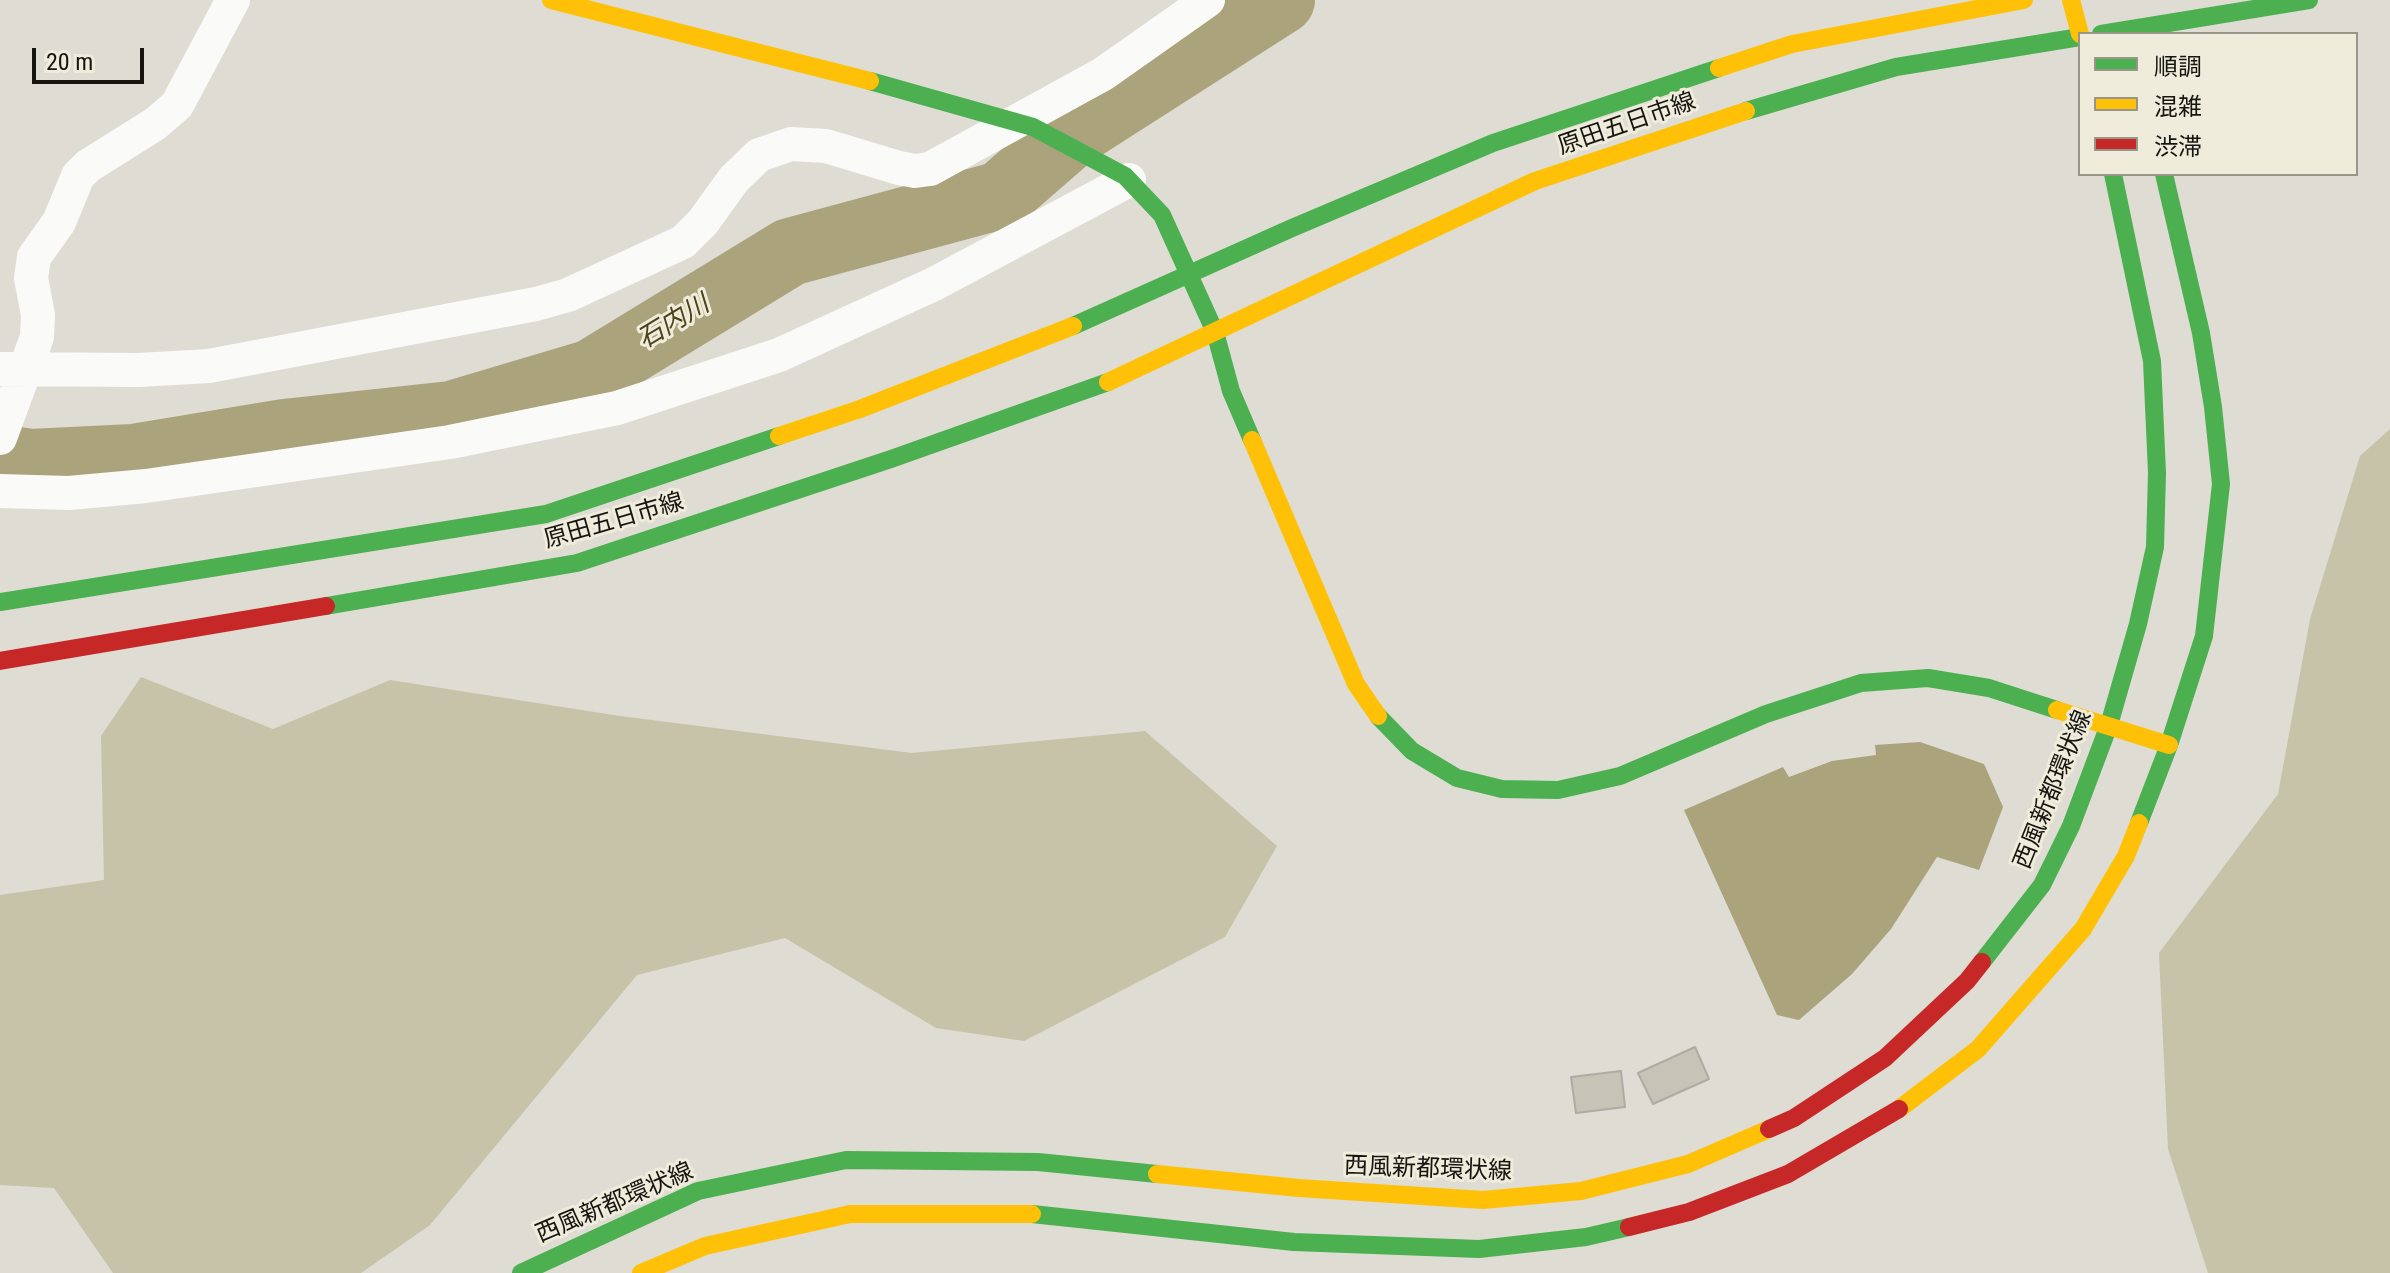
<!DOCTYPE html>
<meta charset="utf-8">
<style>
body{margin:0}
#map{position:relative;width:2390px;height:1273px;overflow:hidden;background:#dedcd3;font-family:"Roboto Condensed","Noto Sans JP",sans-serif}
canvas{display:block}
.legend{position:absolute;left:2078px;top:32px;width:280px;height:144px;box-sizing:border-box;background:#efecdc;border:2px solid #98968a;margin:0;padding:10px 14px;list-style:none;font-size:24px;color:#161510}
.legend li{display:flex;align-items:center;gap:16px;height:40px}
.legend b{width:40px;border:2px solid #98968a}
.scale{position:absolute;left:32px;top:48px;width:112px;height:36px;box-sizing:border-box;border:4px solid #161510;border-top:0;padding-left:10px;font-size:24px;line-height:28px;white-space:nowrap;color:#161510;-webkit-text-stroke:6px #efecdc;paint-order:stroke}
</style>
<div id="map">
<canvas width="2390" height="1273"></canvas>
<ul class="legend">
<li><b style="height:10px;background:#4caf50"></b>順調</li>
<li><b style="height:10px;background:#ffc107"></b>混雑</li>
<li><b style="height:10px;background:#c62828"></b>渋滞</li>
</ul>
<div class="scale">20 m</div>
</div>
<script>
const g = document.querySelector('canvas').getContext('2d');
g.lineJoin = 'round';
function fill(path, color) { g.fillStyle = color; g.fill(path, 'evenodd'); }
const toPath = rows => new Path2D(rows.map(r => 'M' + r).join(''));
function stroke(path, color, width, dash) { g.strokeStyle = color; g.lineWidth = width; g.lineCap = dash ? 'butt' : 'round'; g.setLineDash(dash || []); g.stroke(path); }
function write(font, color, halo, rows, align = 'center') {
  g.font = font + ' "Roboto Condensed","Noto Sans JP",sans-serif'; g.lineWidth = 6; g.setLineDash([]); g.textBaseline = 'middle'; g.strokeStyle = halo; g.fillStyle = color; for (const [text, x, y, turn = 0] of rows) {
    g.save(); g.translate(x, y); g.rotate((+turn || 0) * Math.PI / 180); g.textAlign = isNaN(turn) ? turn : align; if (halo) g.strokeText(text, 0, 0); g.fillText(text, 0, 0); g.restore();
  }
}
const green = toPath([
 [2390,429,2390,1273,2208,1273,2168,1149,2159,953,2278,794,2310,619,2360,456],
 [141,677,273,729,390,680,620,716,912,753,1145,731,1277,846,1225,937,1024,1041,936,1028,785,938,637,975,430,1225,361,1273,113,1273,54,1188,0,1185,0,895,104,880,101,736]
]);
const water = toPath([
 [1920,742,1984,764,2003,807,1979,870,1937,857,1891,929,1852,974,1799,1020,1777,1015,1684,810,1783,767,1789,777,1832,761,1876,755,1875,745]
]);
const river = toPath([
 [0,458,31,463,133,458,284,433,451,415,592,373,790,252,1001,195,1070,135,1281,0]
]);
const building = toPath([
 [1695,1047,1709,1079,1653,1104,1638,1073,1695,1047],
 [1621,1071,1625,1107,1576,1113,1571,1077,1621,1071]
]);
const street = toPath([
 [0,369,139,370,209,366,536,304,568,295,683,242,703,222,734,179,759,155,791,144,826,146,899,168,915,171,930,169,1103,74,1208,0],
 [0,438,37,337,38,315,31,278,34,257,59,222,78,176,88,166,155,124,177,105,233,0],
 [0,491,69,493,146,486,450,442,617,408,779,355,934,284,1129,180]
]);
const fast = toPath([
 [2101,34,2309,0],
 [870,81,1033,127,1125,176,1162,215,1215,332,1231,391,1252,440],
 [1746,111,1896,67,2080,37],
 [1073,326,1292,228,1493,143,1719,68],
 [0,602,546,514,779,436],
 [326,606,577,563,891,459,1108,382],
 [1378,716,1412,751,1457,778,1502,789,1558,790,1620,776,1766,714,1861,683,1928,678,1989,688,2057,710],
 [2139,823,2169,745,2204,636,2221,484,2213,407,2201,333,2164,174],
 [1982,962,2042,885,2071,826,2109,725,2138,624,2155,547,2157,473,2152,361,2113,174],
 [1032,1214,1294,1242,1479,1249,1586,1237,1629,1227],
 [521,1273,698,1191,846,1160,1038,1162,1157,1174]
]);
const slow = toPath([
 [551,0,870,81],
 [2071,0,2080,34],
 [1719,68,1792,44,2024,0],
 [1108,382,1535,181,1746,111],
 [779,436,860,409,1073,326],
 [1252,440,1356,684,1378,716],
 [2057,710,2169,745],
 [1899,1109,1978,1049,2083,929,2126,856,2139,823],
 [1157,1174,1299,1188,1483,1200,1581,1191,1688,1164,1769,1129],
 [641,1273,705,1246,850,1214,1032,1214]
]);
const jam = toPath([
 [0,661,326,606],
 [1769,1129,1794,1118,1885,1058,1967,981,1982,962],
 [1629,1227,1689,1212,1788,1174,1899,1109]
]);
const streetNames = [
 ["原田五日市線",1627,125,-19],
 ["原田五日市線",614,522,-16],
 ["西風新都環状線",2054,790,-68],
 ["西風新都環状線",1428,1170,2],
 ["西風新都環状線",615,1204,-23]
];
const waterNames = [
 ["石内川",674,323,-31]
];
fill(green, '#c7c3a9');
fill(water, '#aaa37c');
stroke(river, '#aaa37c', 68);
fill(building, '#c6c4b6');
stroke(building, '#acaca5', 2);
stroke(street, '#fafaf8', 34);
stroke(fast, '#4caf50', 18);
stroke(slow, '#ffc107', 18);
stroke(jam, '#c62828', 18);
write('24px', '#161510', '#efecdc', streetNames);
write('italic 26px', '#4b4319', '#efecdc', waterNames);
</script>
